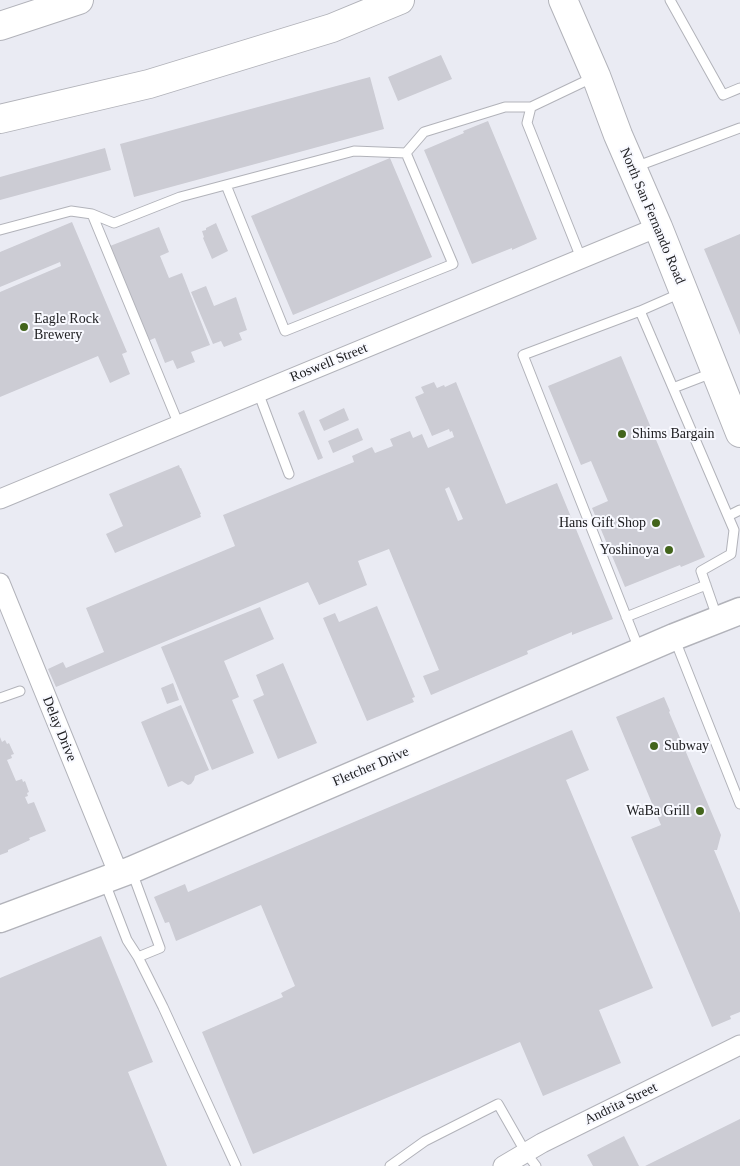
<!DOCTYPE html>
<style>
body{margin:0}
canvas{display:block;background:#eaebf3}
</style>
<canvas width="740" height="1166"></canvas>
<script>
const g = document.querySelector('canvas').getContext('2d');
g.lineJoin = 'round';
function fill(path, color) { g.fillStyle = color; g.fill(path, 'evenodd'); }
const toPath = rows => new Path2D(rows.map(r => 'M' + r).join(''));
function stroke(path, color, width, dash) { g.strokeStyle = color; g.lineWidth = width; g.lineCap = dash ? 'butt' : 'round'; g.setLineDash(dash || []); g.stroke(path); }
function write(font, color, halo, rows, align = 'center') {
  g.font = font + ' Georgia,serif'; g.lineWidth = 4; g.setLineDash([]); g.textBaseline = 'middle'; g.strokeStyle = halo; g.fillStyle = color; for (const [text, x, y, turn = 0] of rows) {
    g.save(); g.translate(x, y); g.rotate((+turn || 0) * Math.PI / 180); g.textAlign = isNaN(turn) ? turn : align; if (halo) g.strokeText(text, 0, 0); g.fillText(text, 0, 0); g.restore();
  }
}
const building = toPath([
 [441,55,452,79,398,101,388,77],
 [370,77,384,129,134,197,120,144],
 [488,121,537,239,512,250,512,248,472,264,424,150,464,133,463,131],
 [105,148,111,170,0,200,0,177],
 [390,158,432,257,293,315,251,216],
 [72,222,127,352,122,354,130,374,110,383,98,356,0,397,0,292,61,266,60,262,0,287,0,252],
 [216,223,228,251,212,259,203,238,204,237,202,231,206,230,206,228],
 [159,227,169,252,160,256,169,278,182,273,210,345,191,352,195,362,177,369,173,360,165,363,155,338,148,341,110,246],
 [740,234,740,335,704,249],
 [206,286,214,306,236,297,247,330,239,333,242,340,224,347,221,341,213,344,191,292],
 [621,356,705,557,681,567,680,565,625,587,592,508,608,501,591,461,581,465,548,386],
 [434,382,437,388,444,385,445,387,456,382,506,504,557,483,613,619,572,635,572,632,527,651,528,654,431,695,423,676,439,670,389,549,358,561,367,585,319,605,308,582,56,687,48,669,63,662,66,668,104,652,86,608,235,546,223,515,354,462,352,456,372,447,375,453,393,446,390,439,410,431,413,438,422,434,428,448,454,437,452,431,450,432,449,429,432,436,415,397,424,393,421,387],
 [449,487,463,519,458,521,445,489],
 [344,408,349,420,324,431,319,420],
 [304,410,323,458,318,460,298,413],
 [358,428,363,440,333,453,328,441],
 [179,465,180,468,181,468,201,514,200,514,201,517,115,553,106,534,123,526,109,494],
 [377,606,415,697,412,698,414,702,367,721,323,618,335,613,339,622],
 [260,607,274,639,224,661,239,697,232,700,254,753,212,770,161,647],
 [283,663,317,743,278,759,253,700,264,695,256,675],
 [173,683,179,700,167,704,161,688],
 [664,697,670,711,669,712,721,835,717,850,714,850,740,913,740,1012,730,1016,731,1019,712,1027,631,837,661,825,616,717],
 [181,705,209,770,195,776,194,780,191,784,188,785,182,781,168,787,141,722],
 [572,730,589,770,566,780,653,988,599,1010,621,1063,543,1096,520,1042,253,1154,202,1032,283,997,281,993,295,986,261,905,176,941,169,922,165,923,154,897,185,884,188,892],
 [0,737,2,742,5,740,7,744,9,743,14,754,11,755,12,758,7,760,16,781,22,779,23,782,25,781,29,792,27,793,28,796,25,797,28,804,34,802,46,831,29,838,30,840,8,850,8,852,0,855],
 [101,936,153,1062,128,1072,167,1166,0,1166,0,978],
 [740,1119,740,1166,645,1166],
 [624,1136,639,1166,593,1166,587,1155]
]);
const lane = toPath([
 [670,0,723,95,740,88],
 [531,107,527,123,581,258],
 [635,167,740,128],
 [226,185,285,331,453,264,406,153,424,132,505,107,531,107,594,77],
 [92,214,179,425],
 [0,230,71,211,92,214,114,223,180,197,354,151,406,153],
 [640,311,681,293],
 [673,388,712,373],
 [258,392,289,474],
 [728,516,740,510],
 [626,617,706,585],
 [675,640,740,804],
 [639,649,523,355,640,311,734,530,731,554,701,571,717,617],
 [0,698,20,691],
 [132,872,160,948,138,957],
 [105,883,127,940,138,957,163,1007,236,1166],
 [390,1166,425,1141,498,1104,526,1153,536,1166]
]);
const street = toPath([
 [0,499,658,227],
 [0,583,119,875],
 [503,1166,542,1143,740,1045]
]);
const secondary = toPath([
 [0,919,131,870,674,637,740,611]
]);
const primary = toPath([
 [563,0,596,76,618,135,658,227,740,433]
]);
const highway = toPath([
 [0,26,79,0],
 [0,119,149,84,332,28,400,0]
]);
const markers = [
 [24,327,5,"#43651c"],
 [622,434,5,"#43651c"],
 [656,523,5,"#43651c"],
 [669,550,5,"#43651c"],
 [654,746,5,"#43651c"],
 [700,811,5,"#43651c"]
];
const streetNames = [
 ["North San Fernando Road",652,216,67],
 ["Roswell Street",329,363,-22],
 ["Delay Drive",59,729,68],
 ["Fletcher Drive",371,767,-23],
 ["Andrita Street",621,1104,-26]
];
const poiNames = [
 ["Eagle Rock",34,319],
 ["Brewery",34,335],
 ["Shims Bargain",632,434],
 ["Hans Gift Shop",646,523,"right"],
 ["Yoshinoya",659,550,"right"],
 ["Subway",664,746],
 ["WaBa Grill",690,811,"right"]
];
fill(building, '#ccccd4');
stroke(lane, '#b2b3ba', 11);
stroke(street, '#b2b3ba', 21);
stroke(secondary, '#b2b3ba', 29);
stroke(primary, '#b2b3ba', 30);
stroke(highway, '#b2b3ba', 30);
stroke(lane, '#fff', 9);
stroke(street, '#fff', 19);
stroke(secondary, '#fff', 26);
stroke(primary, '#fff', 28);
stroke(highway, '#fff', 28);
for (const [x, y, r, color] of markers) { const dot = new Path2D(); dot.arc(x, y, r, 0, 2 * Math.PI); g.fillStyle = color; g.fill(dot); stroke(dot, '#f8f9ff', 2); }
write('14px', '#202023', '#f8f9ff', streetNames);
write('14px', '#202023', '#f8f9ff', poiNames, 'left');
</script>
